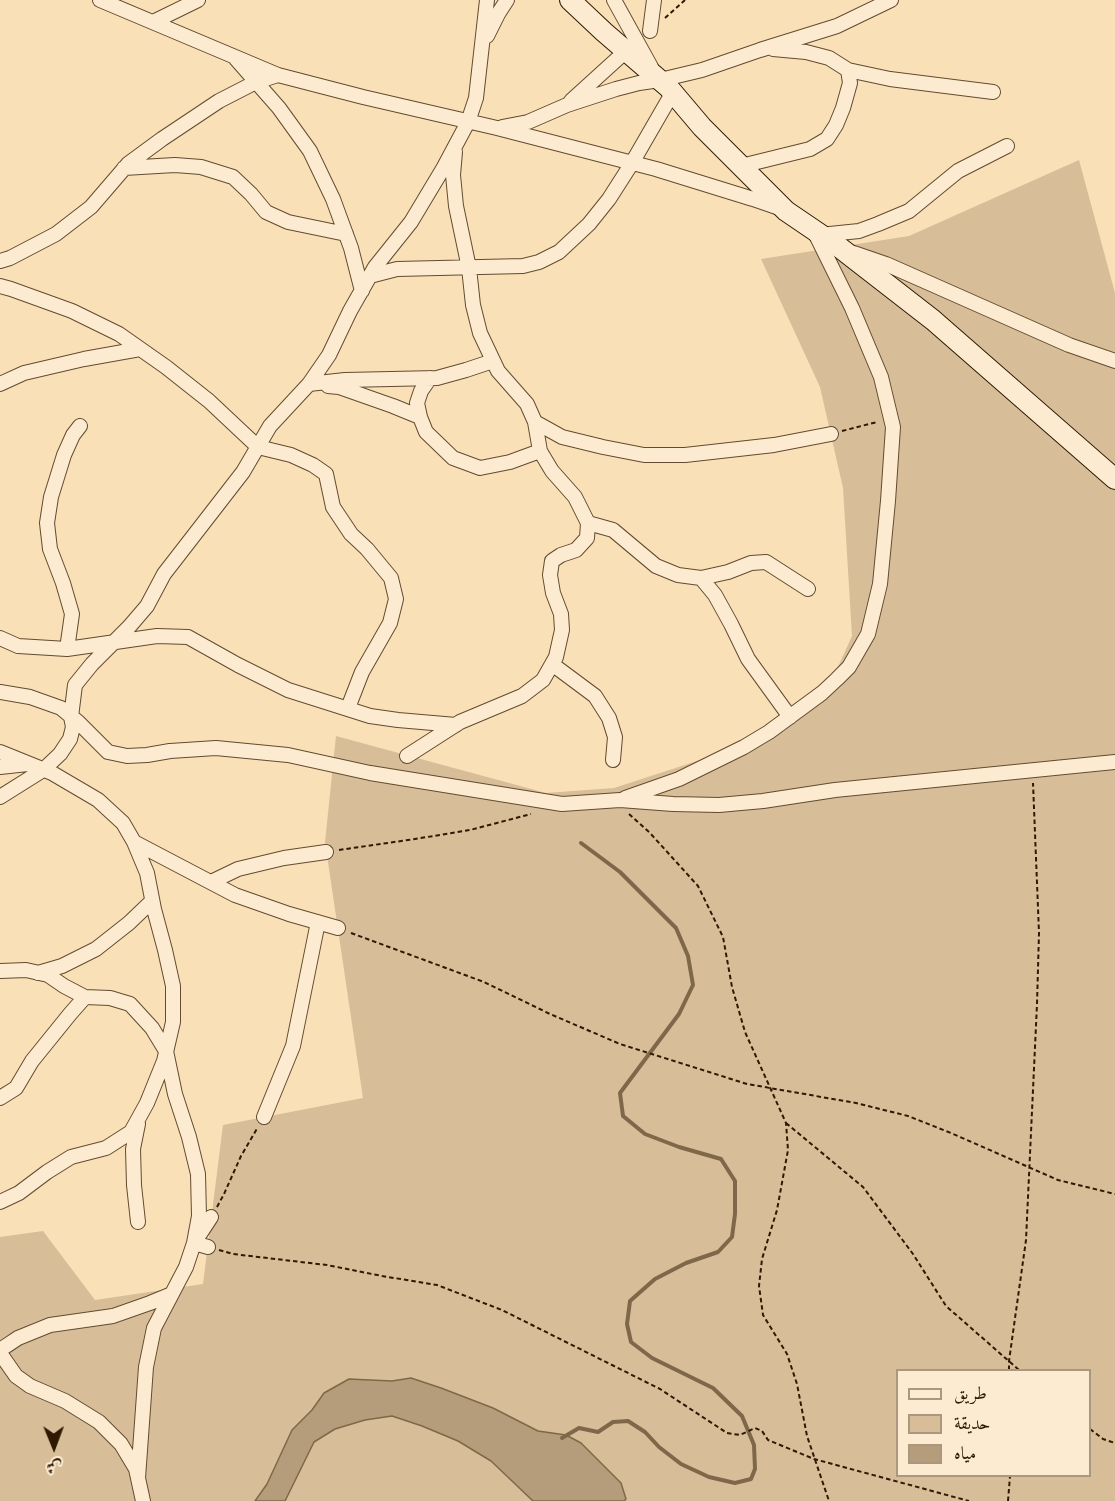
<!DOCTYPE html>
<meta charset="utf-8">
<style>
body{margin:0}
#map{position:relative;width:1115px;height:1501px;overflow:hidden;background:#fae0b7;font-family:"Sorts Mill Goudy",Amiri,serif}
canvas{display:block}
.legend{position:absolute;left:896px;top:1369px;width:195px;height:108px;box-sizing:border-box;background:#fcebd0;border:2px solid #aa977e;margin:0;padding:8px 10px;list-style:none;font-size:18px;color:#2f1903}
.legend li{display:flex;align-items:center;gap:12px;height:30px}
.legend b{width:30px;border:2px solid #aa977e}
.north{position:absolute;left:24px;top:1417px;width:60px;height:60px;-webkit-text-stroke:4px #fcebd0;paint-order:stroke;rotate:179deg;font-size:16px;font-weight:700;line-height:24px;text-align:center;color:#2f1903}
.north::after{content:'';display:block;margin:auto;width:21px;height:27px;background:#2f1903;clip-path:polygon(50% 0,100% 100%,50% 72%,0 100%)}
</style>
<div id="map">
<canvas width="1115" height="1501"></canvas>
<ul class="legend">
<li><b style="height:8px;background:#fcebd0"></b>طريق</li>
<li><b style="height:16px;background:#d7be98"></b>حديقة</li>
<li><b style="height:16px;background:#b59c7a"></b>مياه</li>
</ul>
<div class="north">ش</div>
</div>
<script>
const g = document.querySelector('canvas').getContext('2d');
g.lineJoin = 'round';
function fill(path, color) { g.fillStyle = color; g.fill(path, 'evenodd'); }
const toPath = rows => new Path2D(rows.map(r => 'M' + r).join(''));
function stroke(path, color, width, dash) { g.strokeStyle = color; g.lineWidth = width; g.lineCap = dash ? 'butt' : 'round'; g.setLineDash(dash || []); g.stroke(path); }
const green = toPath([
 [1079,160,1115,293,1115,1501,624,1501,626,1498,621,1483,581,1443,566,1435,538,1431,493,1408,441,1388,411,1378,392,1381,349,1379,324,1393,312,1410,279,1458,267,1484,255,1501,0,1501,0,1237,43,1231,95,1300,203,1284,223,1125,363,1098,325,842,336,736,546,793,614,788,734,749,833,678,852,636,843,488,820,387,761,259,909,236],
 [898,1370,1090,1370,1090,1476,898,1476],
 [392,1416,422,1426,458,1441,491,1461,533,1501,285,1501,313,1442,335,1429,365,1420]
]);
const water = toPath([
 [411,1378,441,1388,493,1408,538,1431,566,1435,581,1443,621,1483,626,1499,624,1501,533,1501,491,1461,458,1441,422,1426,392,1416,365,1420,335,1429,314,1442,285,1501,255,1501,267,1484,292,1430,312,1410,324,1393,349,1379,392,1381,411,1378]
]);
const stream = toPath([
 [562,1438,579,1428,598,1432,613,1422,628,1421,645,1432,659,1447,681,1464,709,1477,735,1483,751,1479,755,1469,754,1445,742,1416,713,1388,652,1358,631,1342,627,1324,630,1301,655,1279,686,1263,718,1252,732,1237,735,1214,735,1181,721,1159,679,1147,645,1134,623,1116,620,1093,679,1014,693,985,688,956,676,928,620,872,581,843]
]);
const path = toPath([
 [665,18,685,0],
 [842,431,877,422],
 [629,814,650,833,698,886,723,937,732,987,745,1032,786,1123,788,1150,777,1210,762,1259,759,1286,763,1315,787,1354,797,1384,807,1436,829,1501],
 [339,850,415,839,470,830,531,814],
 [351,933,484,982,550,1014,620,1044,747,1084,856,1103,908,1116,951,1133,1058,1180,1115,1194],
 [786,1123,863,1187,913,1254,946,1306,1019,1370],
 [217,1207,224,1194,241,1156,258,1127],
 [219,1250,233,1254,327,1265,382,1276,437,1285,502,1310,660,1389,727,1433,740,1435,755,1428,762,1431,768,1440,814,1459,969,1501],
 [1009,1370,1009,1361,1026,1240,1037,1004,1039,933,1033,783],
 [1090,1429,1103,1439,1115,1443],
 [1008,1501,1010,1476]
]);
const street = toPath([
 [100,0,278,75,363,97,497,128,656,169,753,199,779,208],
 [614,0,651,67],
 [153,22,198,0],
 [650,31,654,0],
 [487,36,498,14,507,0],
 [236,59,279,108,310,151,333,199,351,248,362,291],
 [848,70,890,79,993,92],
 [571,101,626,51],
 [502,127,528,122,567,105,616,89,639,83,660,80,702,70,760,50,837,26,891,0],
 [741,166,810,149,827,139,836,125,843,108,850,83,848,70,829,58,806,52,773,49],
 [124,168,175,165,201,167,233,177,251,194,266,212,288,222,346,234],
 [820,235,859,231,878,224,909,211,958,171,1007,146],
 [854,253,886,264,1069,345,1115,361],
 [0,261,10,258,56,234,91,207,128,164,162,139,219,101,256,82,278,75],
 [370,276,397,269,523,266,539,262,559,252,589,224,609,199,632,163,673,92],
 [0,286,11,289,72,311,119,334,166,367,209,401,258,447,291,455,313,465,326,474,333,507,351,534,367,549,391,578,396,599,390,623,362,672,348,708],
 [430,378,421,391,417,403,420,417,426,432,453,458,480,468,510,462,540,451],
 [0,384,24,373,84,359,140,349],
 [309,384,345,380,437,378,466,370,493,361],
 [328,386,339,387,393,406,420,417],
 [535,422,562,437,603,447,644,455,685,455,774,445,831,434],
 [588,523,613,530,656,566,678,575,701,578,715,595,731,624,748,659,790,717],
 [701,578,728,572,751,563,766,562,808,589],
 [0,638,18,646,67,649,157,636,188,637,238,665,288,690,370,716,398,720,456,725],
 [67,649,72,614,63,583,50,549,47,523,51,497,64,455,73,435,80,426],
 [552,664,595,696,609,718,615,737,613,760],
 [0,692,30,697,61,708,78,722,108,752,127,756,147,755,170,751,216,748,288,755,370,773,562,804,620,800,673,804,719,805,763,801,835,790,1115,762],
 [0,752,52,773,98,800,123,823,134,842,147,873,154,909,165,950,173,986,173,1022,164,1061,147,1103,131,1132,106,1148,71,1157,47,1172,19,1193,0,1202],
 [407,756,460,722,522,696,543,680,556,657,562,630,561,614,553,593,550,575,552,561,561,555,576,550,587,538,588,523,575,497,552,471,540,451,535,422,527,404,498,371,480,333,473,305,469,268,456,206,453,175,455,152],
 [0,767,28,764],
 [0,797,43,770,60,754,70,739,73,727,71,717,75,685,92,664,129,627,147,606,164,574,243,472,270,426,309,384,329,355,350,311,375,267,411,222,444,167,468,122,476,98,487,0],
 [625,798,679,779,744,747,769,732,822,693,837,679,849,667,868,634,880,584,888,501,893,427,881,377,852,308,815,233],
 [134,842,235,895,289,914,338,928],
 [211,882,238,869,284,858,326,852],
 [0,971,26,970,48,975,64,986,85,997,110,998,130,1004,152,1028,166,1051,175,1094,189,1137,198,1174,199,1216,194,1243,186,1267,154,1328,146,1367,138,1478],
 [38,973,62,966,96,949,129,923,152,901],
 [0,1098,16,1088,32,1061,70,1014,85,997],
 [264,1117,293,1046,318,922],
 [138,1124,133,1149,134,1185,138,1222],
 [208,1247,194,1243,211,1217],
 [0,1350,18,1338,50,1325,113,1316,150,1303,172,1294],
 [0,1353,16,1376,30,1386,65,1401,99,1422,121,1444,136,1469,143,1501]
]);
const secondary = toPath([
 [570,0,604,32,669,88,702,127,786,211,839,247,933,320,1115,479]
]);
fill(green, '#d7be98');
fill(water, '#b59c7a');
stroke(water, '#7f684a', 1.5);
stroke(stream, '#7f684a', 4);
stroke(street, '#624b30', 16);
stroke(secondary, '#2f1903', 22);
stroke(path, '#2f1903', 2, [4.5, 3]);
stroke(street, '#fcebd0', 14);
stroke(secondary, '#fcebd0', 20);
</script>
